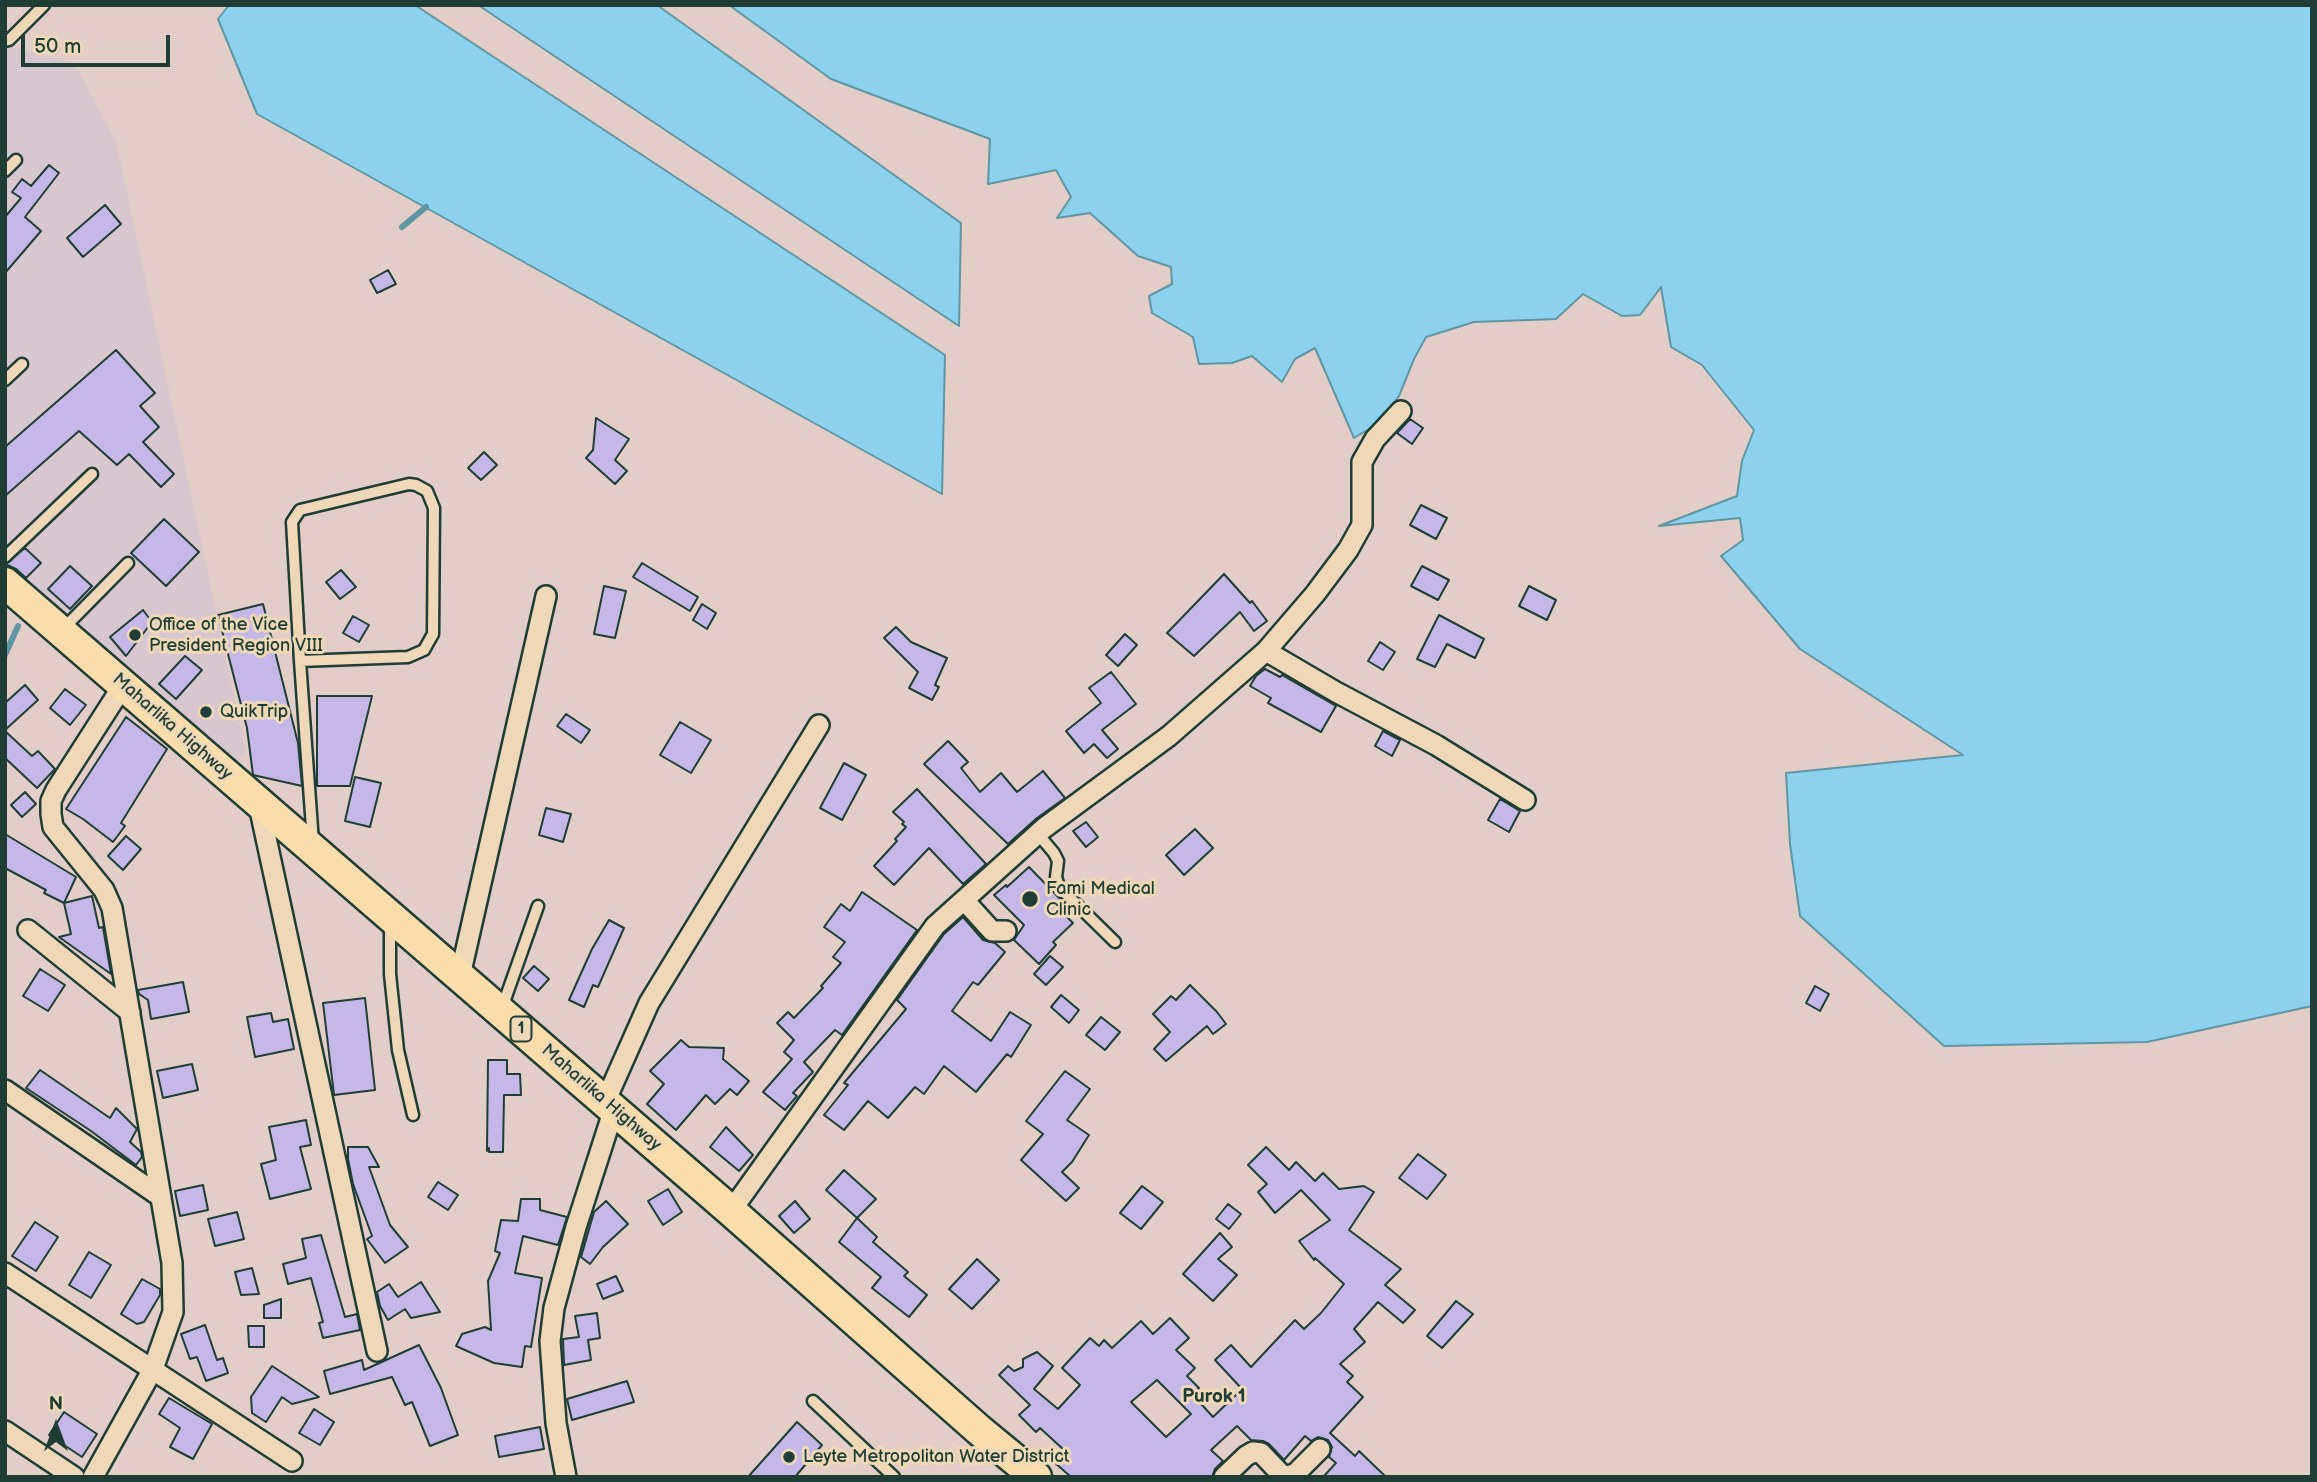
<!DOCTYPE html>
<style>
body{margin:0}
#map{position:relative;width:2317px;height:1482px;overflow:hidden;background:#e2cec6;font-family:"Balsamiq Sans",sans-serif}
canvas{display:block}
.frame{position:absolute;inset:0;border:7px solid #1f3d34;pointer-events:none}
.north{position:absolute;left:21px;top:1391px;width:70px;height:70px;-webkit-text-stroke:5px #eed8b7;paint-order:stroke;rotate:0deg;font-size:19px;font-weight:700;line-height:28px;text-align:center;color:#1f3d34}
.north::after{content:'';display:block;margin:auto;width:24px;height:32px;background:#1f3d34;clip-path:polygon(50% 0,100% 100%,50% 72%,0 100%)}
.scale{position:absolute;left:21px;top:35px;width:149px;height:32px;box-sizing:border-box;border:4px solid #1f3d34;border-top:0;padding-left:9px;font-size:21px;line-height:24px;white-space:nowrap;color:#1f3d34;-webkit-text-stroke:5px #eed8b7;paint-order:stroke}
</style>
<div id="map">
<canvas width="2317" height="1482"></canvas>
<div class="frame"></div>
<div class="north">N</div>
<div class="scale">50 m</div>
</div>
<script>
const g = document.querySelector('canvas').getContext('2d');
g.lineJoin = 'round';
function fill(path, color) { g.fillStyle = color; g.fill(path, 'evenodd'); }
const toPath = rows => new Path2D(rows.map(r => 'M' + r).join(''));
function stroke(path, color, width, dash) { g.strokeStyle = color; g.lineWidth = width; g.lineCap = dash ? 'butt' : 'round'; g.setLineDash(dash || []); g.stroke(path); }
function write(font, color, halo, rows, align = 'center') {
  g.font = font + ' "Balsamiq Sans",sans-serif'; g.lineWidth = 6; g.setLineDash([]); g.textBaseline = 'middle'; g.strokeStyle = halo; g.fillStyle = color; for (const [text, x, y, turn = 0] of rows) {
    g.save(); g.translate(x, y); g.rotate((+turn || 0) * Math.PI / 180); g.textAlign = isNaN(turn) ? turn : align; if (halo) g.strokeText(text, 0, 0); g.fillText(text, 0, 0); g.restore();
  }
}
const built = toPath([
 [5,45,74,63,116,141,246,752,217,790,5,589]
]);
const water = toPath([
 [229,5,415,5,945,355,942,494,257,114,218,19,229,5],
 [478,5,657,5,961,223,959,326,478,5],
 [729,5,2312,5,2312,1006,2147,1042,1944,1046,1800,916,1790,844,1786,773,1963,755,1800,649,1721,556,1743,540,1740,518,1659,526,1737,496,1742,461,1754,430,1702,365,1671,347,1661,287,1640,315,1622,316,1583,294,1556,319,1474,322,1426,337,1414,359,1399,396,1377,424,1354,438,1315,348,1295,359,1282,382,1252,356,1232,363,1199,364,1193,337,1152,313,1149,296,1172,284,1171,267,1138,256,1090,213,1057,218,1071,197,1056,170,988,184,990,139,831,79,729,5]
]);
const stream = toPath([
 [402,227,426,207],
 [5,655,18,626]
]);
const building = toPath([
 [49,165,59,173,25,217,41,231,5,273,5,217,21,198,12,192,22,179,31,186,49,165],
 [105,205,121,224,83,257,67,238,105,205],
 [388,270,396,284,377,293,370,280,388,270],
 [116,350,155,393,140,406,159,427,143,442,174,474,161,487,129,454,117,465,79,431,5,496,5,447,116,350],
 [596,418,629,439,615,460,627,471,615,484,586,458,593,450,596,418],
 [1410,419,1423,428,1412,444,1397,433,1410,419],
 [484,452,497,465,481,480,468,468,484,452],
 [1421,505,1447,518,1436,539,1410,525,1421,505],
 [164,519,199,552,166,586,131,553,164,519],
 [25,548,41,563,26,578,16,569,5,564,25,548],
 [642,563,698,597,690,611,633,577,642,563],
 [70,566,92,586,70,609,48,589,70,566],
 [1422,566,1449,580,1438,600,1411,586,1422,566],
 [341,570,356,587,340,599,326,582,341,570],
 [1224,574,1250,603,1252,601,1267,621,1254,631,1240,612,1194,656,1167,633,1224,574],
 [604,586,626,591,615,638,594,634,604,586],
 [1529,586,1556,600,1547,620,1519,606,1529,586],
 [263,604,298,743,302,786,253,775,247,728,218,615,263,604],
 [702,604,716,613,707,629,693,620,702,604],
 [143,610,152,622,126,656,110,637,143,610],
 [1439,615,1484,639,1475,658,1447,644,1435,667,1417,659,1439,615],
 [353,616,369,625,359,642,343,633,353,616],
 [896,627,911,642,947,658,935,685,939,687,932,700,909,688,918,672,884,638,896,627],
 [1125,634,1137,645,1118,666,1106,655,1125,634],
 [1380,642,1395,652,1383,670,1368,661,1380,642],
 [185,656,202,670,176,699,159,684,185,656],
 [1265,669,1280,677,1282,675,1336,706,1321,732,1268,703,1271,698,1250,686,1256,676,1265,669],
 [1111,672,1136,704,1102,730,1118,749,1107,758,1094,744,1084,753,1066,731,1101,703,1089,688,1111,672],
 [25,685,38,700,5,730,5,703,25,685],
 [65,689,86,705,70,725,50,708,65,689],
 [317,696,372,696,350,786,317,786,317,696],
 [566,714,590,730,581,743,557,726,566,714],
 [126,717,167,749,121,823,125,826,113,842,83,819,66,809,126,717],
 [680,722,711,740,691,773,660,755,680,722],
 [5,731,32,756,38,751,55,769,37,788,5,758,5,731],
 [1383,731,1400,740,1392,756,1375,746,1383,731],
 [948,741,968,762,961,768,980,792,1001,773,1017,792,1043,771,1065,798,1037,818,1008,844,924,764,948,741],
 [844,763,866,775,842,820,820,808,844,763],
 [355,777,381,783,370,827,345,821,355,777],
 [917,789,986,864,963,884,929,848,894,885,874,866,897,841,895,839,906,827,902,824,904,822,893,812,917,789],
 [25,792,36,804,22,817,11,805,25,792],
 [1500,799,1520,811,1509,832,1488,820,1500,799],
 [546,808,571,814,563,842,539,835,546,808],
 [1086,822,1098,837,1086,847,1073,831,1086,822],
 [1195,829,1213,848,1184,875,1166,855,1195,829],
 [5,834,76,877,64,903,44,893,46,890,5,868,5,834],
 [126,836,141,849,123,870,108,856,126,836],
 [1029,867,1062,901,1056,906,1073,923,1053,942,1056,945,1039,964,1014,940,1024,925,994,895,1006,885,1007,887,1029,867],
 [862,892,917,930,842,1035,835,1030,804,1062,813,1072,793,1093,797,1096,785,1110,763,1092,792,1059,784,1052,794,1040,777,1023,788,1012,794,1018,823,988,821,986,841,963,833,957,845,942,824,927,841,904,850,911,862,892],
 [92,896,99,928,103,927,111,974,59,937,71,934,64,903,92,896],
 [963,917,983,940,995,943,1005,952,978,985,973,982,952,1011,991,1041,1010,1012,1031,1025,1011,1057,1007,1054,976,1092,944,1066,924,1094,915,1087,888,1118,868,1101,844,1130,824,1115,848,1085,844,1083,906,1009,897,1000,944,934,963,917],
 [609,920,624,928,598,987,593,985,584,1007,569,1000,592,949,609,920],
 [1050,956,1063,967,1046,985,1034,974,1050,956],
 [534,966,549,979,538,991,523,978,534,966],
 [40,969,65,985,48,1011,23,996,40,969],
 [183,982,189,1012,151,1019,148,1000,139,994,138,990,183,982],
 [1190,985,1217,1012,1226,1024,1213,1034,1207,1026,1166,1061,1154,1049,1170,1032,1153,1014,1171,996,1176,1000,1190,985],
 [1815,986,1829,994,1820,1011,1806,1003,1815,986],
 [1061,995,1079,1010,1069,1023,1051,1007,1061,995],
 [365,998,375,1090,334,1095,323,1003,365,998],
 [271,1013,273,1022,288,1019,294,1049,255,1057,247,1017,271,1013],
 [1101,1017,1120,1032,1105,1050,1086,1035,1101,1017],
 [681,1040,689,1047,724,1048,723,1059,749,1081,737,1095,730,1089,715,1104,706,1095,676,1130,647,1104,664,1084,650,1071,681,1040],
 [488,1060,507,1060,507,1074,520,1074,521,1095,504,1095,503,1152,489,1152,489,1148,487,1151,488,1060],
 [192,1064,198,1090,163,1098,157,1071,192,1064],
 [40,1070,110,1118,116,1108,137,1129,130,1142,141,1152,142,1157,136,1165,91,1131,26,1088,40,1070],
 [1065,1071,1090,1089,1067,1120,1089,1135,1072,1162,1062,1172,1079,1188,1066,1201,1021,1160,1043,1134,1026,1121,1065,1071],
 [306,1120,311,1145,300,1147,311,1189,270,1199,261,1164,276,1160,269,1127,306,1120],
 [726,1127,753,1155,739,1171,710,1147,726,1127],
 [348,1147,368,1147,379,1167,369,1167,390,1225,408,1247,385,1263,367,1239,372,1236,353,1184,348,1159,348,1147],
 [1266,1147,1289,1170,1296,1162,1315,1181,1323,1173,1339,1189,1364,1186,1374,1192,1349,1230,1401,1269,1385,1285,1415,1310,1403,1323,1378,1302,1354,1329,1365,1342,1340,1364,1353,1376,1347,1382,1363,1397,1330,1433,1355,1456,1359,1451,1386,1477,1323,1477,1336,1463,1329,1457,1332,1447,1328,1440,1318,1437,1311,1441,1305,1436,1284,1460,1269,1444,1263,1441,1251,1440,1237,1426,1211,1450,1223,1461,1215,1469,1212,1477,1071,1477,1054,1462,1064,1450,1040,1428,1036,1432,1019,1415,1030,1405,999,1375,1008,1366,1014,1371,1023,1367,1023,1359,1037,1352,1053,1366,1034,1389,1058,1409,1080,1385,1062,1368,1090,1338,1099,1346,1104,1340,1112,1348,1141,1321,1153,1334,1170,1318,1189,1338,1176,1350,1195,1368,1187,1376,1199,1388,1193,1395,1213,1417,1242,1389,1215,1360,1231,1345,1251,1367,1295,1320,1304,1329,1321,1313,1344,1284,1315,1258,1314,1260,1299,1241,1330,1220,1301,1190,1275,1213,1258,1192,1267,1184,1248,1165,1266,1147],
 [1157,1380,1191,1414,1166,1437,1131,1402,1157,1380],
 [1418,1154,1446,1175,1427,1199,1399,1178,1418,1154],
 [844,1170,876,1199,857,1218,826,1190,844,1170],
 [438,1182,458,1195,448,1210,428,1197,438,1182],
 [203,1185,208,1210,180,1216,175,1191,203,1185],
 [1142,1186,1163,1202,1141,1229,1120,1213,1142,1186],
 [668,1189,682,1212,663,1225,648,1201,668,1189],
 [521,1199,540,1199,540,1210,567,1217,558,1245,523,1236,515,1273,542,1278,531,1347,525,1346,522,1367,494,1363,456,1346,462,1334,485,1327,491,1330,488,1281,500,1253,495,1251,501,1220,518,1221,521,1199],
 [606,1201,628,1224,603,1247,590,1264,581,1257,594,1212,606,1201],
 [795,1201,810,1219,794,1233,779,1216,795,1201],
 [1228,1204,1241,1214,1229,1229,1216,1219,1228,1204],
 [237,1212,244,1239,215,1246,208,1219,237,1212],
 [857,1218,877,1237,873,1242,908,1272,904,1276,927,1295,909,1317,872,1288,881,1277,839,1242,857,1218],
 [35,1222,58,1237,36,1271,12,1256,35,1222],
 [1220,1233,1232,1247,1218,1259,1237,1275,1213,1301,1183,1274,1220,1233],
 [321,1235,345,1317,357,1314,360,1330,323,1338,319,1323,323,1322,311,1278,288,1284,283,1264,306,1258,302,1239,321,1235],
 [89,1252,111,1265,91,1298,69,1285,89,1252],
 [977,1259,999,1280,972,1309,949,1289,977,1259],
 [252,1268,259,1294,241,1295,235,1272,252,1268],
 [616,1276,623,1291,603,1299,597,1284,616,1276],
 [142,1279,160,1289,160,1295,144,1322,137,1324,121,1314,142,1279],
 [421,1282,440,1312,411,1318,405,1309,388,1320,380,1306,377,1292,389,1284,398,1297,421,1282],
 [281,1299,281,1318,264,1318,264,1305,281,1299],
 [1456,1301,1473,1314,1442,1348,1427,1336,1456,1301],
 [597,1313,600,1338,588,1340,591,1360,564,1365,563,1339,579,1337,575,1316,597,1313],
 [205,1325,217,1360,223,1358,228,1373,206,1381,197,1357,190,1359,181,1334,205,1325],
 [248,1326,264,1326,264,1347,249,1347,248,1326],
 [419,1345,441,1388,458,1435,430,1446,412,1402,405,1405,392,1377,330,1394,324,1371,362,1360,364,1370,419,1345],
 [272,1366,319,1397,292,1404,282,1397,266,1422,252,1413,251,1397,272,1366],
 [627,1381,634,1402,572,1420,567,1399,627,1381],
 [169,1398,212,1424,193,1459,170,1447,180,1428,159,1414,169,1398],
 [314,1409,334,1422,320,1445,299,1433,314,1409],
 [64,1412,97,1434,82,1457,49,1435,64,1412],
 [797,1422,822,1445,795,1477,748,1477,797,1422],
 [540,1427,544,1449,499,1457,495,1436,540,1427]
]);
const service = toPath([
 [5,41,9,40,44,5],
 [5,171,16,160],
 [5,380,22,364],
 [5,557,92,474],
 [64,628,128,563],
 [300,661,408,657,424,650,433,634,434,508,427,491,416,485,409,484,300,510,292,522,300,661,313,842],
 [1038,834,1054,853,1058,861,1056,877,1059,887,1115,942],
 [390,922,390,974,398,1050,413,1115],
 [502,1008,538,906],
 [813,1401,894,1477]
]);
const minor = toPath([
 [1266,651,1336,692,1436,745,1525,800],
 [258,801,377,1351],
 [964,900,992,931,1006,931],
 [28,930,130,1012],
 [460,976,546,596],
 [5,1090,161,1197],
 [605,1102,649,1003,819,725],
 [731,1211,935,926,1044,828,1169,736,1266,651,1315,594,1348,550,1362,525,1362,462,1375,439,1401,411],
 [5,1273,292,1461],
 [5,1431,74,1477],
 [93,1477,153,1369,173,1312,172,1263,112,908,104,890,53,827,51,814,51,801,56,790,124,684],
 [566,1477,556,1423,550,1341,554,1308,576,1227,614,1109],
 [1224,1477,1246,1456,1253,1452,1261,1453,1282,1475,1289,1476,1296,1473,1320,1449]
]);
const primary = toPath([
 [5,583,731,1211,979,1430,1036,1477]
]);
const markers = [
 [135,635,7,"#1f3d34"],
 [206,712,7,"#1f3d34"],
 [1030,899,9,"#1f3d34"],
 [789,1457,7,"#1f3d34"]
];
const shields = [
 [521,1029,21]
];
const shieldNames = [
 ["1",521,1029]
];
const poiNames = [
 ["Office of the Vice",149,625],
 ["President Region VIII",149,646],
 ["QuikTrip",220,712],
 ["Fami Medical",1046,889],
 ["Clinic",1046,910],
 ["Leyte Metropolitan Water District",803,1457]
];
const streetNames = [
 ["Maharlika Highway",172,727,41],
 ["Maharlika Highway",601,1098,41]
];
const neighbourhoodNames = [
 ["Purok 1",1214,1397]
];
fill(built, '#d9c7d0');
fill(water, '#8cd2ee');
stroke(water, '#6096a4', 2);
stroke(stream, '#6096a4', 6);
fill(building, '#c5b8e9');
stroke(building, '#1f3d34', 2);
stroke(service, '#1f3d34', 15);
stroke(minor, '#1f3d34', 24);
stroke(primary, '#1f3d34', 35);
stroke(service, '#eed8b7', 10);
stroke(minor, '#eed8b7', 19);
stroke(primary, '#faddab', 30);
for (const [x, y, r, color] of markers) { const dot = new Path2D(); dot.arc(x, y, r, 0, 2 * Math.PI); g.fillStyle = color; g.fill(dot); stroke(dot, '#eed8b7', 2.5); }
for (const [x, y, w] of shields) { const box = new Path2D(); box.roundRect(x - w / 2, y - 12.5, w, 25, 5); g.fillStyle = '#eed8b7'; g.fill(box); stroke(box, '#1f3d34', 2); }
write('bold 16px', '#1f3d34', null, shieldNames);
write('18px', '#1f3d34', '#eed8b7', poiNames, 'left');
write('18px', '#1f3d34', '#eed8b7', streetNames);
write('bold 19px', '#1f3d34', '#eed8b7', neighbourhoodNames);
</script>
